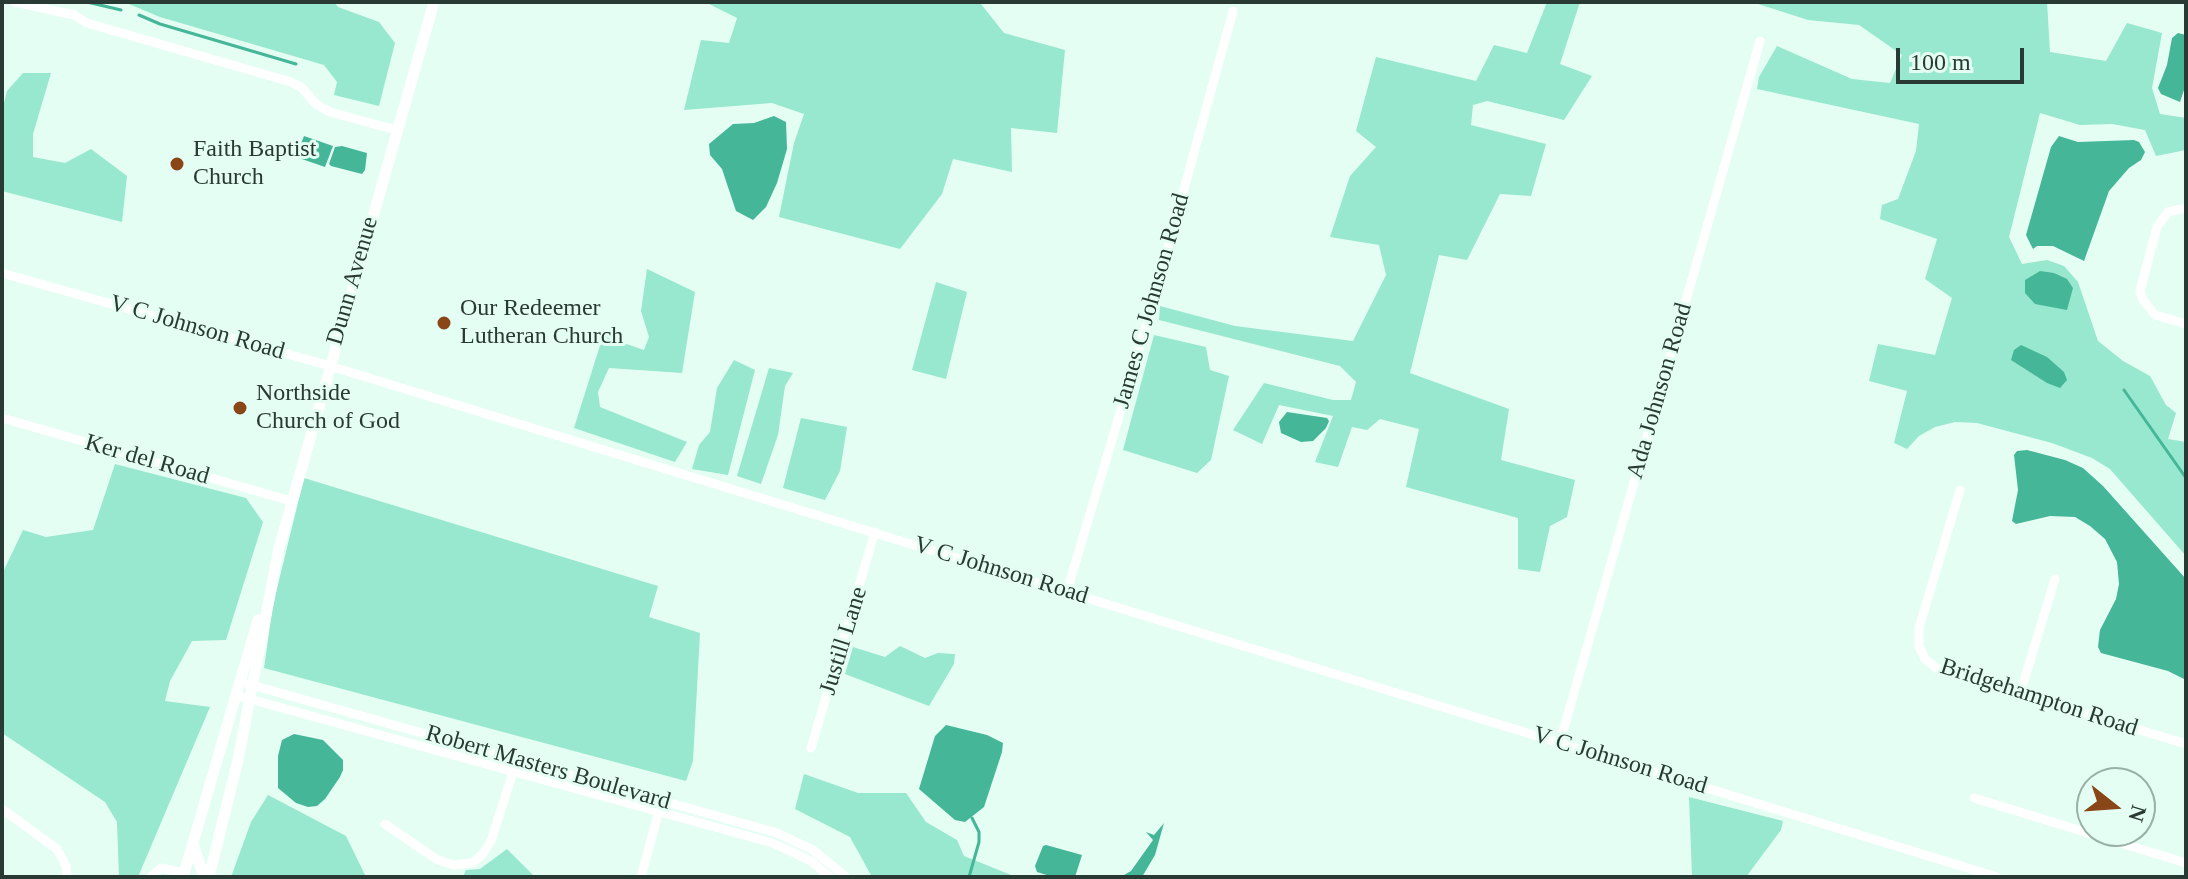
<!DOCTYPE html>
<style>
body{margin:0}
#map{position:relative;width:2188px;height:879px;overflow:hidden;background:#e4fef4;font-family:Georgia,serif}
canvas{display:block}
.frame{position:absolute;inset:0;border:4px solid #293a34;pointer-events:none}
.north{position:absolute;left:2076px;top:767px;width:80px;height:80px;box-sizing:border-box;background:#e4fef4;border:2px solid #99b0a7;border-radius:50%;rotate:107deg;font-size:22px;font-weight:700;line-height:32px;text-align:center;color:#293a34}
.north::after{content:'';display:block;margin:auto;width:28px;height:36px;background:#894617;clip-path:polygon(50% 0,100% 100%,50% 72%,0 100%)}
.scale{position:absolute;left:1896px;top:48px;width:128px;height:36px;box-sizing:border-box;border:4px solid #293a34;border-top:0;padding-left:10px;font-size:24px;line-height:28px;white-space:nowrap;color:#293a34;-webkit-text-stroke:6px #e4fef4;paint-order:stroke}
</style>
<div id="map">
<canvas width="2188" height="879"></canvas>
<div class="frame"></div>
<div class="north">N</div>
<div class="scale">100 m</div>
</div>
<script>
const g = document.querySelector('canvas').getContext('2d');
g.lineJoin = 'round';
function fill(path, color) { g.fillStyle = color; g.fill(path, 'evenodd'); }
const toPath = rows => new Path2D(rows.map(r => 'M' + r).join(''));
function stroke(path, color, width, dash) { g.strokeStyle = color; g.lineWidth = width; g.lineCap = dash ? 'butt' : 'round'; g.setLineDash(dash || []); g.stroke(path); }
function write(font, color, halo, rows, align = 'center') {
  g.font = font + ' Georgia,serif'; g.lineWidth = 6; g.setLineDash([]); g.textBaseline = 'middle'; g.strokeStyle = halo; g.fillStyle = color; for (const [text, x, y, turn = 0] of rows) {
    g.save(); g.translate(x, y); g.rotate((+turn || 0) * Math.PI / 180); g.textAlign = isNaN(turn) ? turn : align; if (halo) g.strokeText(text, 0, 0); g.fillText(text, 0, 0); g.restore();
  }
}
const green = toPath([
 [124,2,334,2,338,7,379,22,395,43,379,106,334,95,337,82,324,65,160,17],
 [705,2,985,2,981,4,1004,33,1065,50,1057,133,1011,128,1012,172,953,159,942,194,900,249,779,217,794,143,804,114,772,103,684,110,701,40,729,43,737,18],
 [1547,2,1580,2,1560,64,1592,76,1564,120,1487,101,1473,105,1471,125,1546,144,1531,196,1500,194,1467,260,1439,255,1410,373,1509,409,1501,460,1575,480,1567,517,1550,526,1540,572,1518,569,1518,518,1406,487,1419,429,1380,419,1367,430,1352,427,1338,467,1315,462,1333,416,1279,405,1262,444,1233,430,1264,383,1333,400,1351,400,1356,382,1340,366,1159,320,1160,306,1235,326,1353,341,1386,275,1379,245,1330,237,1350,176,1376,147,1356,131,1376,57,1476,81,1494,45,1527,53],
 [1752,2,2047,2,2050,52,2106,61,2127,23,2162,33,2152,88,2160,114,2186,118,2186,150,2156,156,2145,130,2112,124,2080,125,2040,113,2009,237,2022,264,2047,260,2064,266,2078,282,2098,341,2123,361,2150,376,2166,405,2176,413,2168,439,2186,442,2186,556,2110,469,2092,458,2052,443,1977,423,1955,422,1935,427,1919,436,1907,449,1894,443,1907,391,1869,381,1878,344,1935,355,1952,298,1925,279,1937,239,1880,219,1882,205,1898,199,1916,151,1919,124,1757,89,1759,77,1777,46,1852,79,1890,83,1902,55,1859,25,1808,20],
 [23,73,51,73,33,134,33,157,65,163,91,149,127,176,122,222,2,191,2,111,7,91],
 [647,269,695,292,682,373,609,368,598,392,600,407,687,442,675,462,574,428,603,336,644,350,649,337,641,311],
 [936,282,967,292,946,379,912,370],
 [1154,335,1206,347,1210,370,1229,376,1211,460,1197,473,1123,450],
 [734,360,755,370,728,475,692,469,699,445,710,432,717,388],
 [769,368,793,373,785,386,778,435,761,484,737,476],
 [801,418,847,427,840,471,825,500,783,488],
 [115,464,246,498,263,522,226,640,192,641,170,681,165,701,210,707,138,877,119,877,117,822,105,802,2,733,2,570,4,570,23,530,46,537,93,530],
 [304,478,658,586,649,617,700,633,693,761,686,781,264,668,273,605],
 [900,646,925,658,938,653,955,654,954,664,929,706,845,674,853,647,885,657],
 [804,774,858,793,906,793,926,822,957,840,964,856,1016,877,872,877,850,837,795,809],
 [268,795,346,836,366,877,231,877,251,822],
 [1689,797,1783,821,1781,830,1746,877,1692,877],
 [507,849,535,877,463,877,466,870,480,869]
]);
const water = toPath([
 [2178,33,2186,35,2186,84,2180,102,2161,94,2158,88,2167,65,2172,38],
 [774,116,786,122,787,149,777,183,766,207,753,220,736,211,722,169,710,155,709,144,733,124,754,123],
 [304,136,333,146,325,167,296,157],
 [2059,136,2078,142,2134,140,2139,142,2145,152,2141,160,2129,168,2109,191,2084,261,2053,246,2037,246,2033,249,2026,235,2051,147],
 [342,146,367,153,365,170,362,174,331,166,329,164,335,147],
 [2040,271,2054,273,2067,279,2073,288,2067,310,2035,304,2025,293,2025,280],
 [2021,345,2047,357,2064,372,2067,380,2060,388,2047,383,2011,360,2014,350],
 [1287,412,1327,418,1329,421,1326,428,1313,441,1301,442,1281,433,1279,422],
 [2027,450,2065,460,2083,468,2103,486,2186,579,2186,680,2168,671,2101,653,2098,647,2100,630,2116,599,2119,584,2117,562,2105,539,2090,526,2075,517,2050,516,2016,524,2012,521,2018,490,2014,455,2017,451],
 [946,725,987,735,1003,743,1002,752,984,807,965,822,955,820,919,789,935,736],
 [294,734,323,740,343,760,343,770,340,777,325,799,317,806,308,807,296,803,278,788,278,756,282,740],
 [1164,823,1155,855,1142,877,1109,877,1124,875,1131,871,1153,840,1146,832,1154,835],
 [1046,845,1082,855,1075,877,1053,877,1037,872,1035,866,1043,846]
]);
const stream = toPath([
 [87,2,121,10],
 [139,15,160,24,296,64],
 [2124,390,2186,478],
 [969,877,979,842,979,832,972,818]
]);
const minor = toPath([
 [15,2,74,15,87,23,291,82,301,87,316,104,330,112,396,130],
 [2186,208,2168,212,2157,227,2140,291,2143,300,2155,315,2186,324],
 [2,273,330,366,1997,877],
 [2,418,291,501],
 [1960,490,1919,628,1919,646,1925,659,1936,668,2186,744],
 [1067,591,1151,309,1233,11],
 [248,684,777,833,813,850,846,877],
 [2020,694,2055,579],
 [235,695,773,843,811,861,830,877],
 [1560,742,1760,41],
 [811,748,875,532],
 [1974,798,2186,863],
 [2,809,57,849,66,866,67,877],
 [385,824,436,859,453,865,472,863,482,855,491,841,514,769],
 [151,877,161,868,184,873],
 [641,877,660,807]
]);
const major = toPath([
 [193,844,204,877],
 [183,877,258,620],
 [209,877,238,760,279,548,434,2]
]);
const markers = [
 [177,164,8,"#894617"],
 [444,323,8,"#894617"],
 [240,408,8,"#894617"]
];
const poiNames = [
 ["Faith Baptist",193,150],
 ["Church",193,178],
 ["Our Redeemer",460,309],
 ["Lutheran Church",460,337],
 ["Northside",256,394],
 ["Church of God",256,422]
];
const streetNames = [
 ["Dunn Avenue",353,281,-74],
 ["James C Johnson Road",1152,301,-74],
 ["V C Johnson Road",197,328,16],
 ["Ada Johnson Road",1660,391,-74],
 ["Ker del Road",147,460,16],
 ["V C Johnson Road",1001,571,17],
 ["Justill Lane",844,641,-73],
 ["Bridgehampton Road",2039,698,18],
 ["V C Johnson Road",1620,761,17],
 ["Robert Masters Boulevard",548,768,16]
];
fill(green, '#97e8ce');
fill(water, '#45b698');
stroke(stream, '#45b698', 3);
stroke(minor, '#fff', 9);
stroke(major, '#fff', 11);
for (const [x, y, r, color] of markers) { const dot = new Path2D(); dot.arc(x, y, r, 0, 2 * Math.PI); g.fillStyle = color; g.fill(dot); stroke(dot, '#e4fef4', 3); }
write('24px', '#293a34', '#e4fef4', poiNames, 'left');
write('24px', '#293a34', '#e4fef4', streetNames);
</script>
